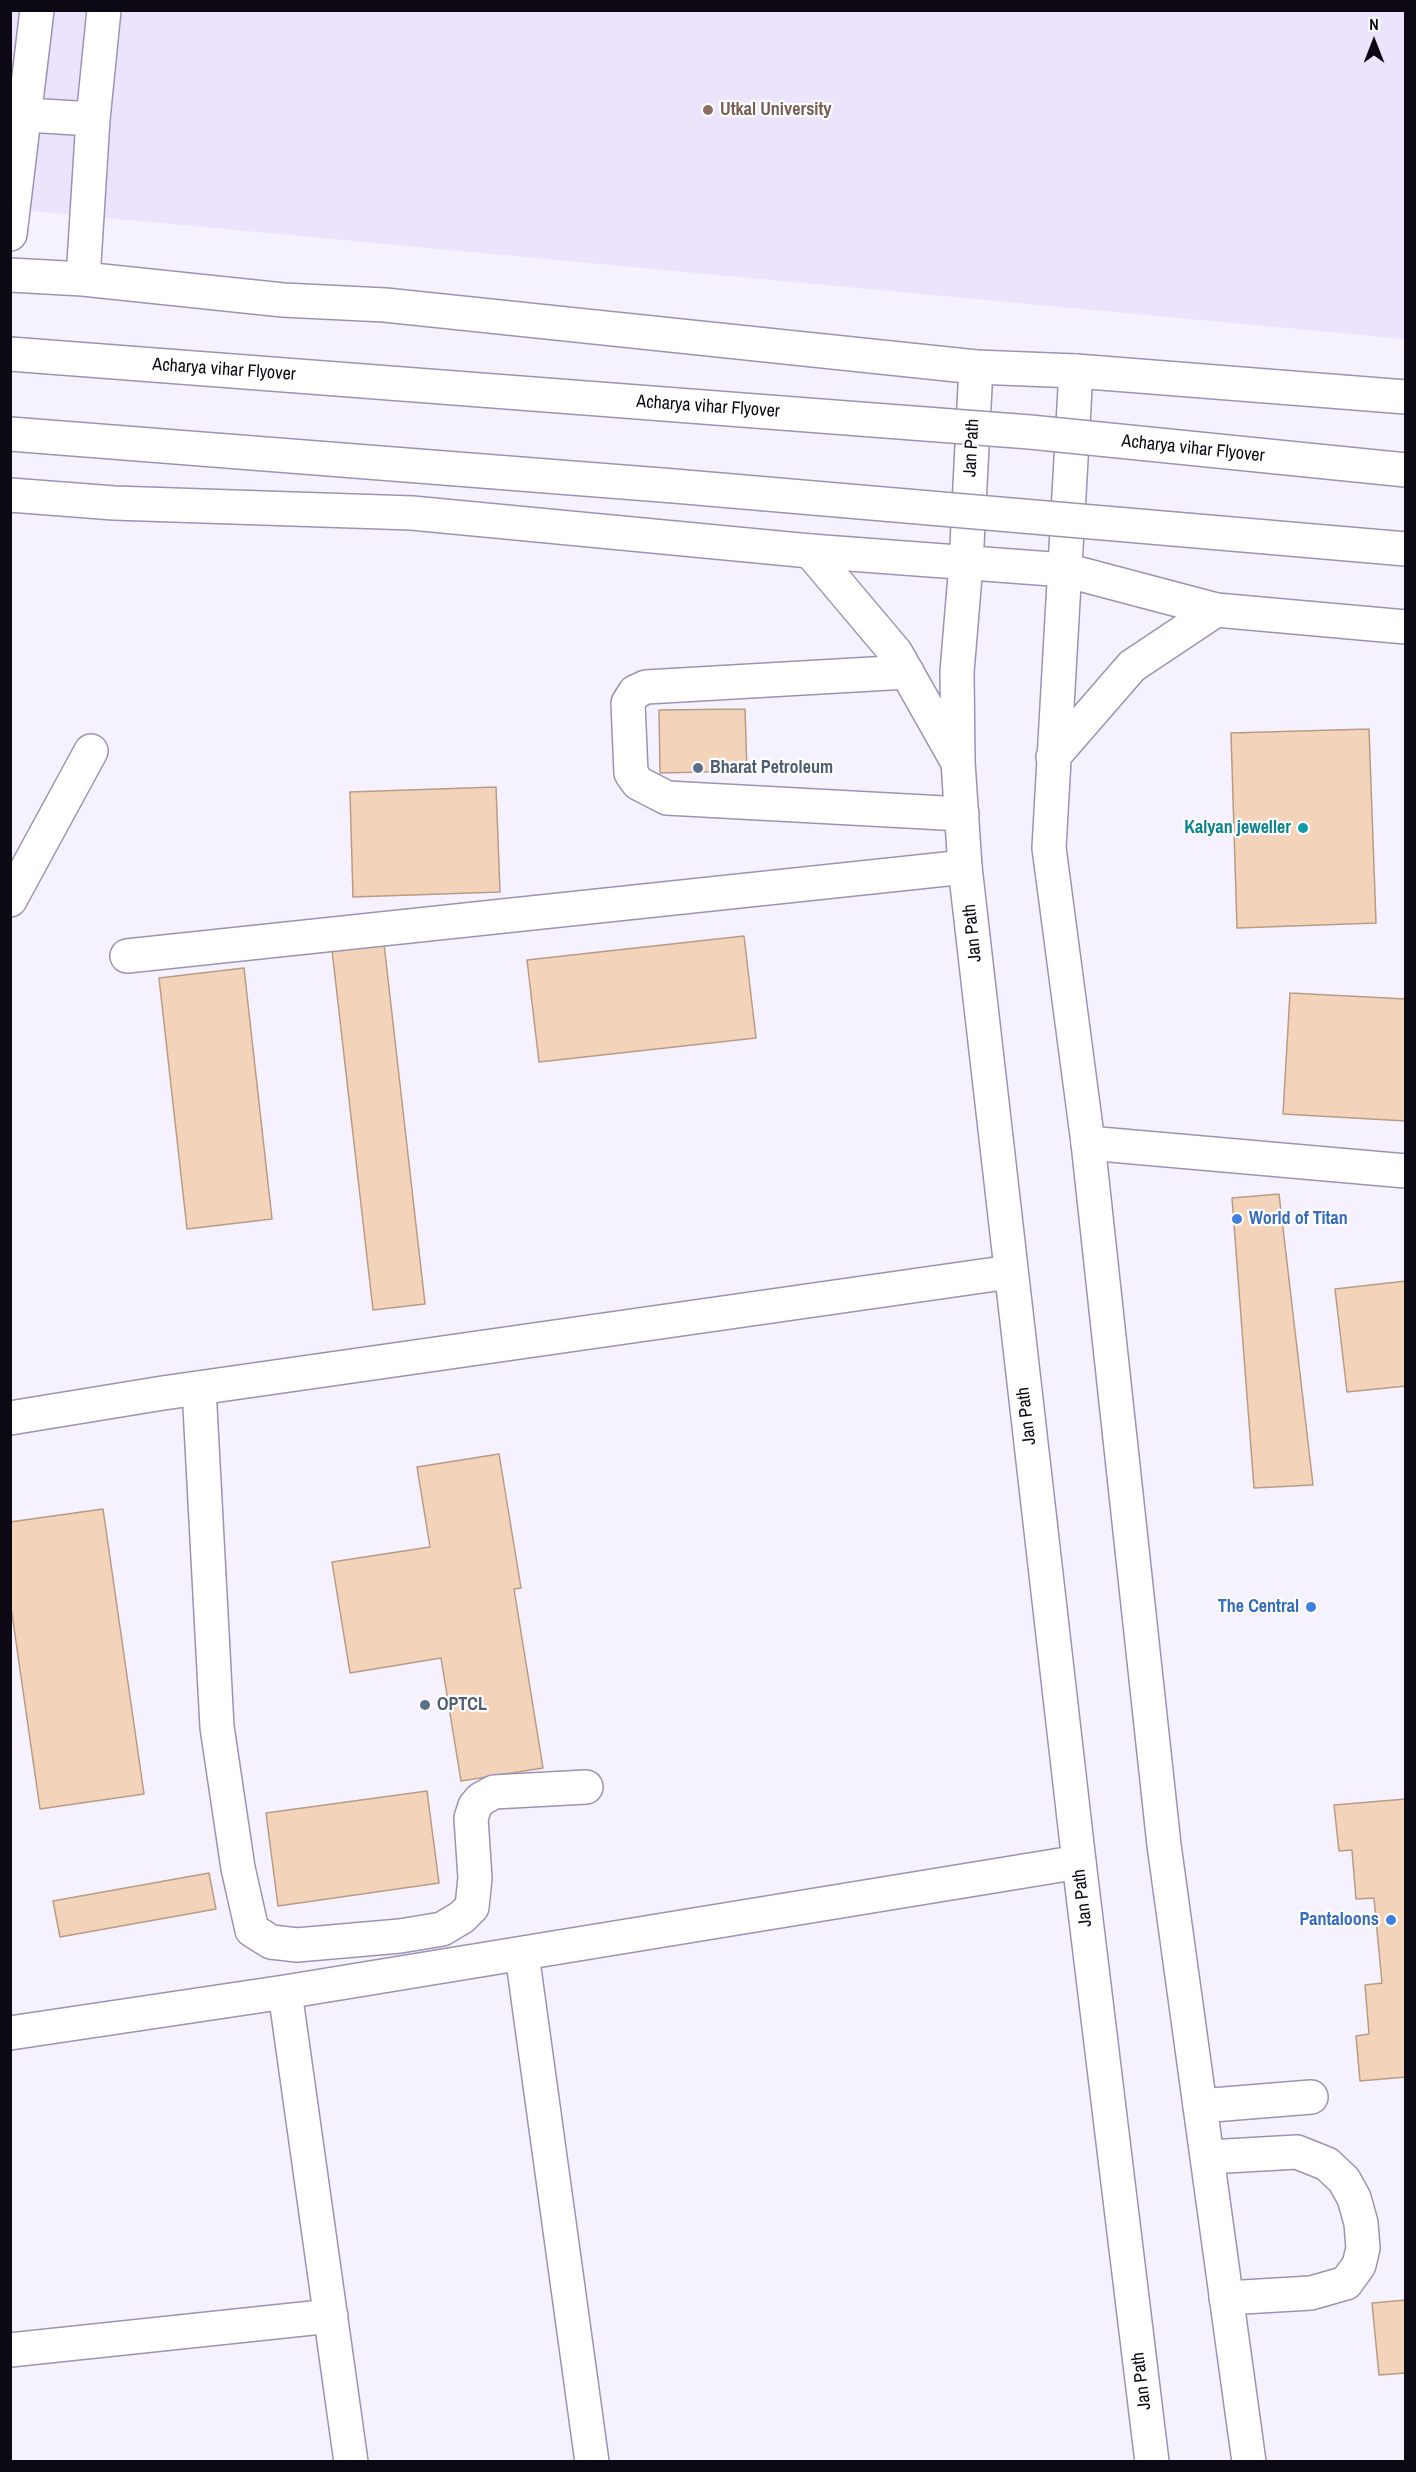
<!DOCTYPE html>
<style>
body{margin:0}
#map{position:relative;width:1416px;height:2472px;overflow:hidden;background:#f6f1ff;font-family:"Archivo Narrow",sans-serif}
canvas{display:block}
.frame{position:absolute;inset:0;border:12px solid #0d0914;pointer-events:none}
.north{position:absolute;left:1344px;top:12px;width:60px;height:60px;-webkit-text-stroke:4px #fff;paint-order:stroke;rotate:0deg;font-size:16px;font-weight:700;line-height:24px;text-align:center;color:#0d0914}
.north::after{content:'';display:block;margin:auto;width:21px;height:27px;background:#0d0914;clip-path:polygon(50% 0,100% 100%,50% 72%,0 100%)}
</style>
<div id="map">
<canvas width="1416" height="2472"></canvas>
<div class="frame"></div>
<div class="north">N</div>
</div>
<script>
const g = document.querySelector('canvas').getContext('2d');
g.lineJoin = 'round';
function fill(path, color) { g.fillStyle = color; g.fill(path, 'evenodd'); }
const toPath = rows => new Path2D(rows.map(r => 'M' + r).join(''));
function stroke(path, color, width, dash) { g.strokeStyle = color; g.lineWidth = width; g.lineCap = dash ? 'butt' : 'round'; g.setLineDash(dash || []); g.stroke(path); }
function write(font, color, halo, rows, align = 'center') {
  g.font = font + ' "Archivo Narrow",sans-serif'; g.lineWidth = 4.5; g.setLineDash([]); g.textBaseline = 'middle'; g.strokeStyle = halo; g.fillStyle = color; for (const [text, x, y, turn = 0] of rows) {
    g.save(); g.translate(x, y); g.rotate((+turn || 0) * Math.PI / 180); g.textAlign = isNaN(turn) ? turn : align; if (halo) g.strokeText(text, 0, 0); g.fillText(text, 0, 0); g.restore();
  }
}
const built = toPath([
 [10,11,1405,11,1405,339,11,209]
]);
const building = toPath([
 [745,709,747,771,660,773,659,710,745,709],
 [1369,729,1376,923,1237,928,1231,733,1369,729],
 [496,787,500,892,353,897,350,792,496,787],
 [744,936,756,1038,539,1062,527,960,744,936],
 [384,944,425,1304,373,1310,332,950,384,944],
 [244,968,272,1219,187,1229,159,978,244,968],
 [1290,993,1406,999,1406,1121,1283,1114,1290,993],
 [1279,1194,1313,1485,1254,1488,1232,1198,1279,1194],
 [1406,1281,1406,1386,1347,1392,1335,1289,1406,1281],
 [499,1454,521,1588,514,1589,543,1768,461,1781,441,1658,350,1673,332,1562,430,1547,417,1467,499,1454],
 [103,1509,144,1794,40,1809,10,1600,10,1522,103,1509],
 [427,1791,439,1883,278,1906,266,1813,427,1791],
 [1406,1799,1406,2077,1360,2081,1356,2036,1369,2034,1365,1985,1382,1983,1378,1941,1374,1898,1356,1899,1352,1850,1339,1851,1334,1805,1406,1799],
 [209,1873,216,1909,60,1937,53,1901,209,1873],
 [1406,2300,1406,2373,1379,2375,1372,2303,1406,2300]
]);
const minor = toPath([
 [26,115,93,119],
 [10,234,37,10],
 [10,275,83,279,283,300,385,305,976,367,1076,371,1406,397],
 [83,279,93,119,104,10],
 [10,495,114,503,412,513,810,551,1065,570,1216,610,1406,627],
 [907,672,646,687,635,692,628,703,631,773,638,783,667,798,962,814],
 [10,900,91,751],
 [127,956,965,867],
 [1088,1143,1406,1171],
 [199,1388,217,1727,238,1868,252,1930,271,1942,297,1945,400,1936,442,1929,462,1917,472,1907,475,1878,471,1818,475,1806,481,1799,494,1792,586,1787],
 [10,1418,163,1393,1010,1272],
 [522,1954,592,2462],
 [285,1992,351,2462],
 [10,2033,285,1992,1079,1862],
 [1200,2106,1311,2097],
 [1208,2157,1297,2152,1327,2164,1344,2180,1354,2198,1361,2223,1363,2248,1359,2265,1346,2283,1311,2293,1226,2298],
 [10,2350,331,2316]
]);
const major = toPath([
 [976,367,966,564,957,672,958,762,965,867,1079,1862,1152,2462],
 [1076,371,1049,848,1088,1143,1164,1845,1249,2462],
 [810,551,896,653,957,761],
 [1053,757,1132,666,1216,610]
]);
const highwayBridge = toPath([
 [10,354,1030,432,1406,470],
 [10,434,674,486,1406,549]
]);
const markers = [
 [708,110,6,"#8d6e63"],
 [698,768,6,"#5c6f8a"],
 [1303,828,6,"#0f9aa8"],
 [1237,1219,6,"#3f7fe0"],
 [1311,1607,6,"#3f7fe0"],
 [425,1705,6,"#5c6f8a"],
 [1391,1920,6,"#3f7fe0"]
];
const educationNames = [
 ["Utkal University",720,110]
];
const streetNames = [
 ["Acharya vihar Flyover",224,370,4],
 ["Acharya vihar Flyover",708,407,4],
 ["Jan Path",972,448,-87],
 ["Acharya vihar Flyover",1193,449,6],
 ["Jan Path",973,933,-96],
 ["Jan Path",1027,1416,-97],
 ["Jan Path",1083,1898,-97],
 ["Jan Path",1142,2381,-97]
];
const serviceNames = [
 ["Bharat Petroleum",710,768],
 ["OPTCL",437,1705]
];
const cultureNames = [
 ["Kalyan jeweller",1291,828]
];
const shopNames = [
 ["World of Titan",1249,1219,"left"],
 ["The Central",1299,1607],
 ["Pantaloons",1379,1920]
];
fill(built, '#ece3fc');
fill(building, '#f3d4ba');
stroke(building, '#b89c83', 1.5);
stroke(minor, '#9e92b2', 36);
stroke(major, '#9e92b2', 36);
stroke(minor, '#fff', 33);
stroke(major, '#fff', 33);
stroke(highwayBridge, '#9e92b2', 36, []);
stroke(highwayBridge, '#fff', 33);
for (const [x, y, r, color] of markers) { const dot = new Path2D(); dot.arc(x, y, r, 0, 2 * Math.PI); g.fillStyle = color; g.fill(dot); stroke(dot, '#fff', 2); }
write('bold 18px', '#785e54', '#fff', educationNames, 'left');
write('18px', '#0d0914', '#fff', streetNames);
write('bold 18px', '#4e5e75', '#fff', serviceNames, 'left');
write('bold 18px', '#0d838f', '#fff', cultureNames, 'right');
write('bold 18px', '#366cbe', '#fff', shopNames, 'right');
</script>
